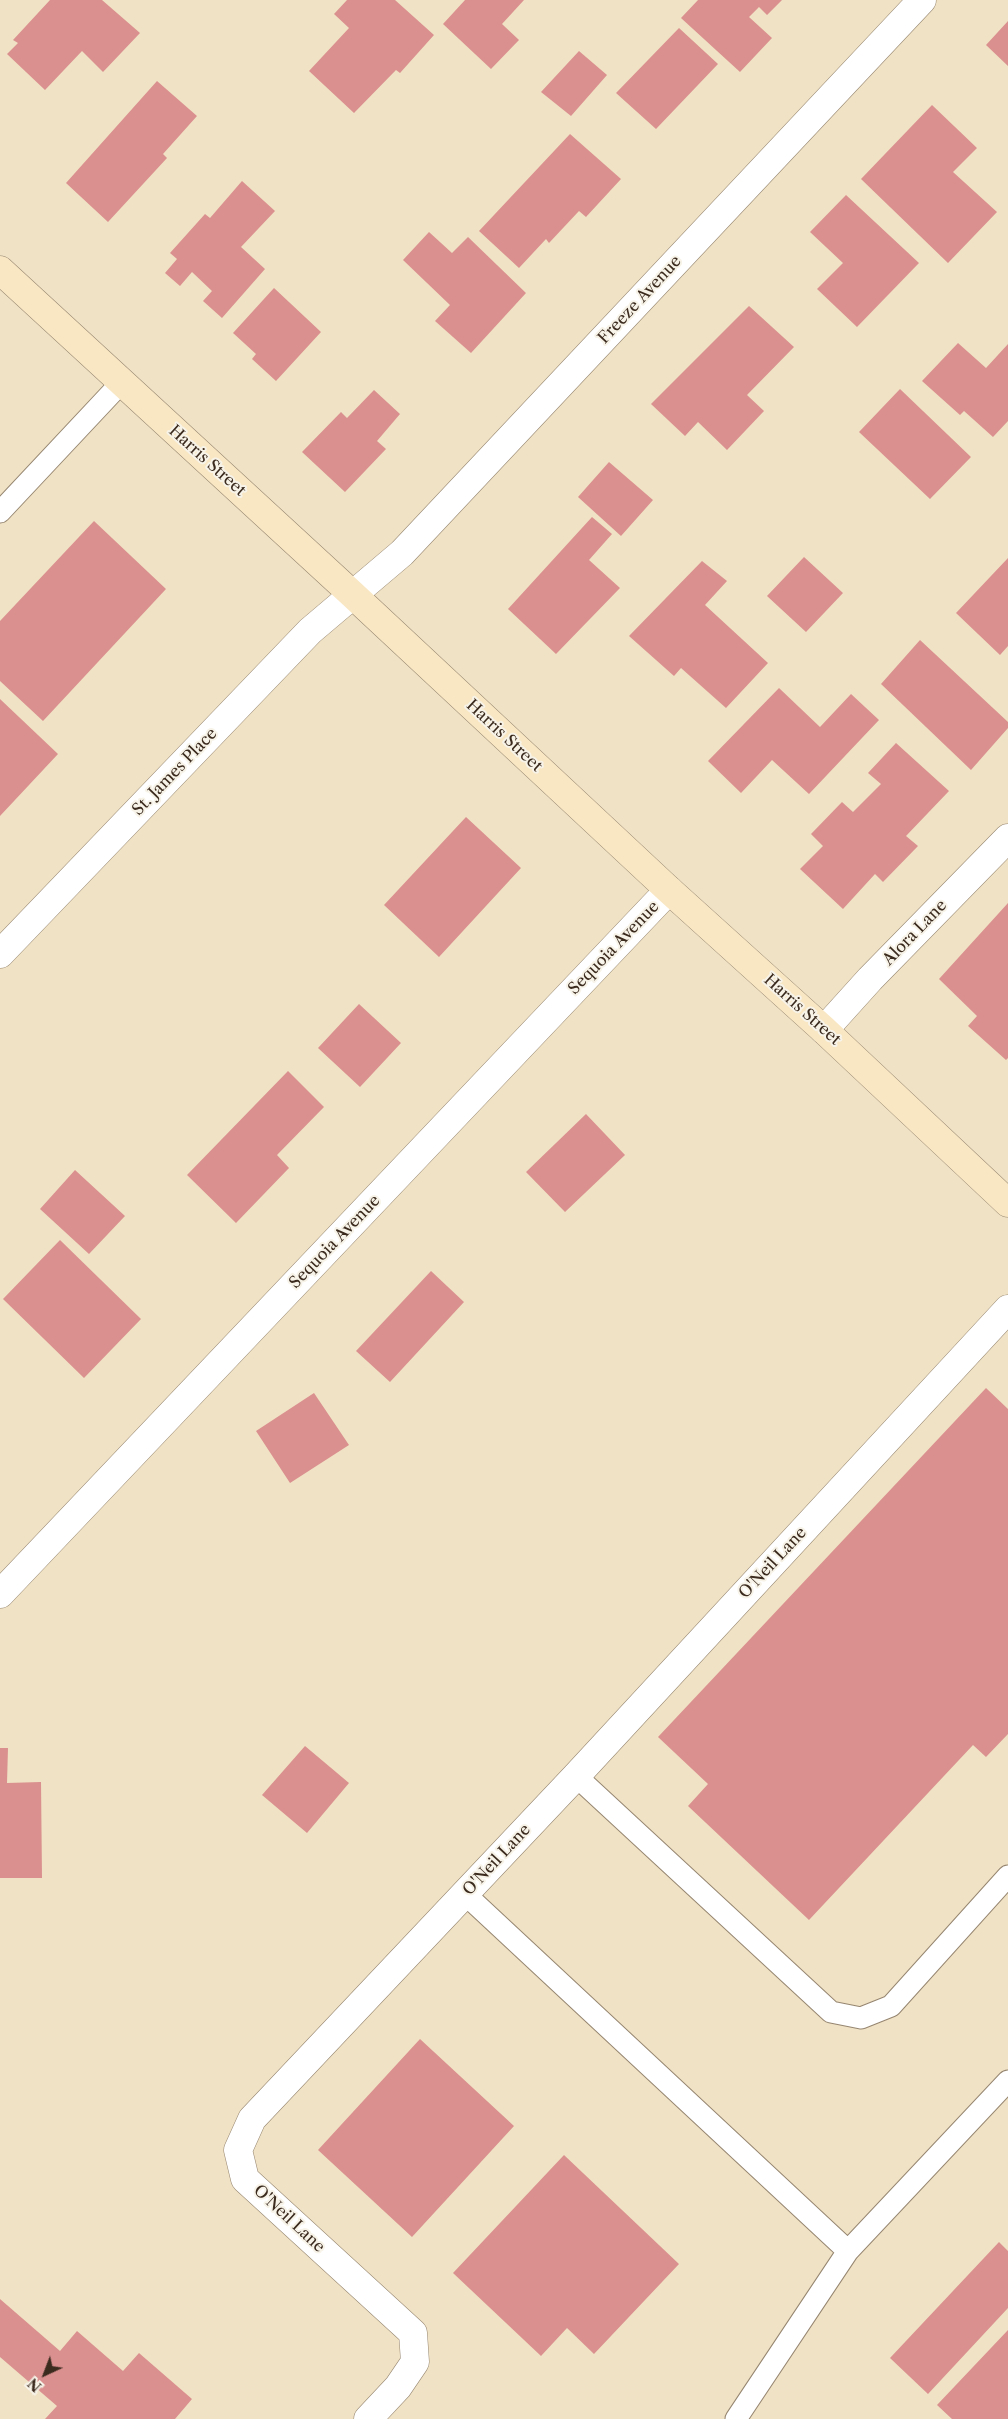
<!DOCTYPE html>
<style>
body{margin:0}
#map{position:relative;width:1008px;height:2419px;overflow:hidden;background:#f0e2c4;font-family:"Libre Caslon Text",serif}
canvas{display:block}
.north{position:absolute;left:20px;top:2349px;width:50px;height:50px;-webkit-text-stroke:4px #f7f3e8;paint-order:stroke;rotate:223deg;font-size:14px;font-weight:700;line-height:20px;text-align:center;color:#3b2a1e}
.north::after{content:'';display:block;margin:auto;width:18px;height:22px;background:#3b2a1e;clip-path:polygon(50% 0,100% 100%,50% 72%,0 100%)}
</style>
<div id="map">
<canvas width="1008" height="2419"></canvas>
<div class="north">N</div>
</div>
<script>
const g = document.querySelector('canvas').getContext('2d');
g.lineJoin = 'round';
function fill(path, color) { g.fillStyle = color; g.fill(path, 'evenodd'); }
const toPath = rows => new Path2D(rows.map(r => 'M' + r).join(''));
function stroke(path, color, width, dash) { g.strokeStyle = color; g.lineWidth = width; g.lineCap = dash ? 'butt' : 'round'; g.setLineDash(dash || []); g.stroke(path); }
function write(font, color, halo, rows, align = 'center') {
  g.font = font + ' "Libre Caslon Text",serif'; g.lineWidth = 4; g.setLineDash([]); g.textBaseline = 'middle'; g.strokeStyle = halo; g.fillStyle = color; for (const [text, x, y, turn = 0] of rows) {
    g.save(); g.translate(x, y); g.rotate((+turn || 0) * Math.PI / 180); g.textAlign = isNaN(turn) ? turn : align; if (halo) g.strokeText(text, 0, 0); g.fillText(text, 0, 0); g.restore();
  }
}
const building = toPath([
 [50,0,102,0,140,33,103,72,82,51,45,90,7,54,18,43,13,40],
 [347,0,395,0,434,35,400,73,396,70,354,113,309,71,349,28,334,14],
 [465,0,524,0,502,24,519,40,491,69,443,24],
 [698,0,782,0,767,15,759,7,749,17,772,38,740,72,681,18],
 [1008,21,1008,66,986,45],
 [679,28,718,64,656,129,616,93],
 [579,51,607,75,571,116,541,92],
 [157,81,197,116,163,154,167,158,108,222,66,183],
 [932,105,977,148,953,172,997,212,948,263,861,179],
 [570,134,621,179,586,217,579,211,549,243,546,239,519,268,479,231],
 [242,181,275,211,241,247,265,269,222,318,203,301,212,291,192,272,180,286,165,273,177,259,170,253,205,214,210,218],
 [846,195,919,263,857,327,817,289,843,263,810,232],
 [429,232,452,253,468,237,526,293,471,353,435,321,450,305,403,260],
 [274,288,321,332,276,381,252,359,256,354,233,333],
 [749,306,794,347,747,395,764,411,727,450,698,422,685,436,651,404],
 [958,343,986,368,1008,344,1008,421,993,437,964,411,960,415,922,381],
 [900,389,971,457,930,499,859,432],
 [374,390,400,414,377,441,386,449,345,492,302,452,341,412,347,418],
 [609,462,653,500,621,536,578,497],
 [592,517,612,534,589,560,620,588,556,654,508,609],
 [94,521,166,589,43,721,0,681,0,621],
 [804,557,843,593,806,632,767,596],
 [1008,558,1008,646,1000,655,956,613],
 [702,561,727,581,705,605,768,663,726,708,681,668,674,676,629,636],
 [920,640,1008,722,1008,728,971,770,881,684],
 [779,688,820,727,851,694,879,720,809,794,772,760,741,793,708,761],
 [0,699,58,754,0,816],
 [896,743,949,791,906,836,918,846,883,882,875,874,843,909,800,869,823,846,811,834,842,802,853,812,881,784,868,773],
 [466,817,521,868,439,957,384,905],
 [1008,903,1008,1058,1006,1060,968,1026,977,1016,939,979],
 [359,1004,401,1043,360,1087,318,1048],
 [288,1071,324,1107,277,1155,289,1168,236,1223,187,1175],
 [586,1114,625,1155,565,1212,526,1172],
 [75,1170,125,1216,89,1254,40,1209],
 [60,1240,141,1319,84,1378,3,1299],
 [431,1271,464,1302,390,1382,356,1351],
 [986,1388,1008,1409,1008,1734,986,1757,973,1745,809,1920,688,1806,708,1784,658,1737],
 [314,1393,349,1445,290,1483,256,1431],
 [305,1746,349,1783,307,1833,262,1795],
 [0,1748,8,1748,7,1783,41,1782,42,1878,0,1878],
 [420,2039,514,2126,412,2237,318,2150],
 [564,2155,679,2264,594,2354,567,2328,541,2356,453,2273],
 [999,2242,1008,2251,1008,2308,928,2394,890,2358],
 [0,2299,60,2351,77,2331,123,2371,139,2353,192,2399,175,2419,45,2419,57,2406,0,2357],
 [1008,2330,1008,2419,952,2419,937,2405]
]);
const lane = toPath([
 [0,512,121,383],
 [576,1776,831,2012,861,2018,891,2006,1008,1876],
 [465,1894,848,2251],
 [736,2419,848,2251,1008,2081]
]);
const street = toPath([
 [0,954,310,631,402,553,922,0],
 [824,1030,870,979,1008,838],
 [0,1594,669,890],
 [368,2419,398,2387,415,2362,413,2333,245,2179,238,2150,252,2119,576,1776,1008,1309]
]);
const secondary = toPath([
 [0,270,352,594,669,890,824,1030,1008,1203]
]);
const streetNames = [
 ["Freeze Avenue",640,300,-47],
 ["Harris Street",207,461,42],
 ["Harris Street",504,736,43],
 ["St. James Place",175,772,-46],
 ["Alora Lane",915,933,-46],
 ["Sequoia Avenue",614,948,-46],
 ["Harris Street",802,1010,42],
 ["Sequoia Avenue",335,1242,-46],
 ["O'Neil Lane",773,1563,-47],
 ["O'Neil Lane",497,1860,-47],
 ["O'Neil Lane",289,2219,43]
];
fill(building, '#da908f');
stroke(lane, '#968671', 23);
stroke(street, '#968671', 29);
stroke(secondary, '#968671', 29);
stroke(lane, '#fff', 21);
stroke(street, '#fff', 28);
stroke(secondary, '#f9e7c3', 28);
write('16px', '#3b2a1e', '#f7f3e8', streetNames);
</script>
